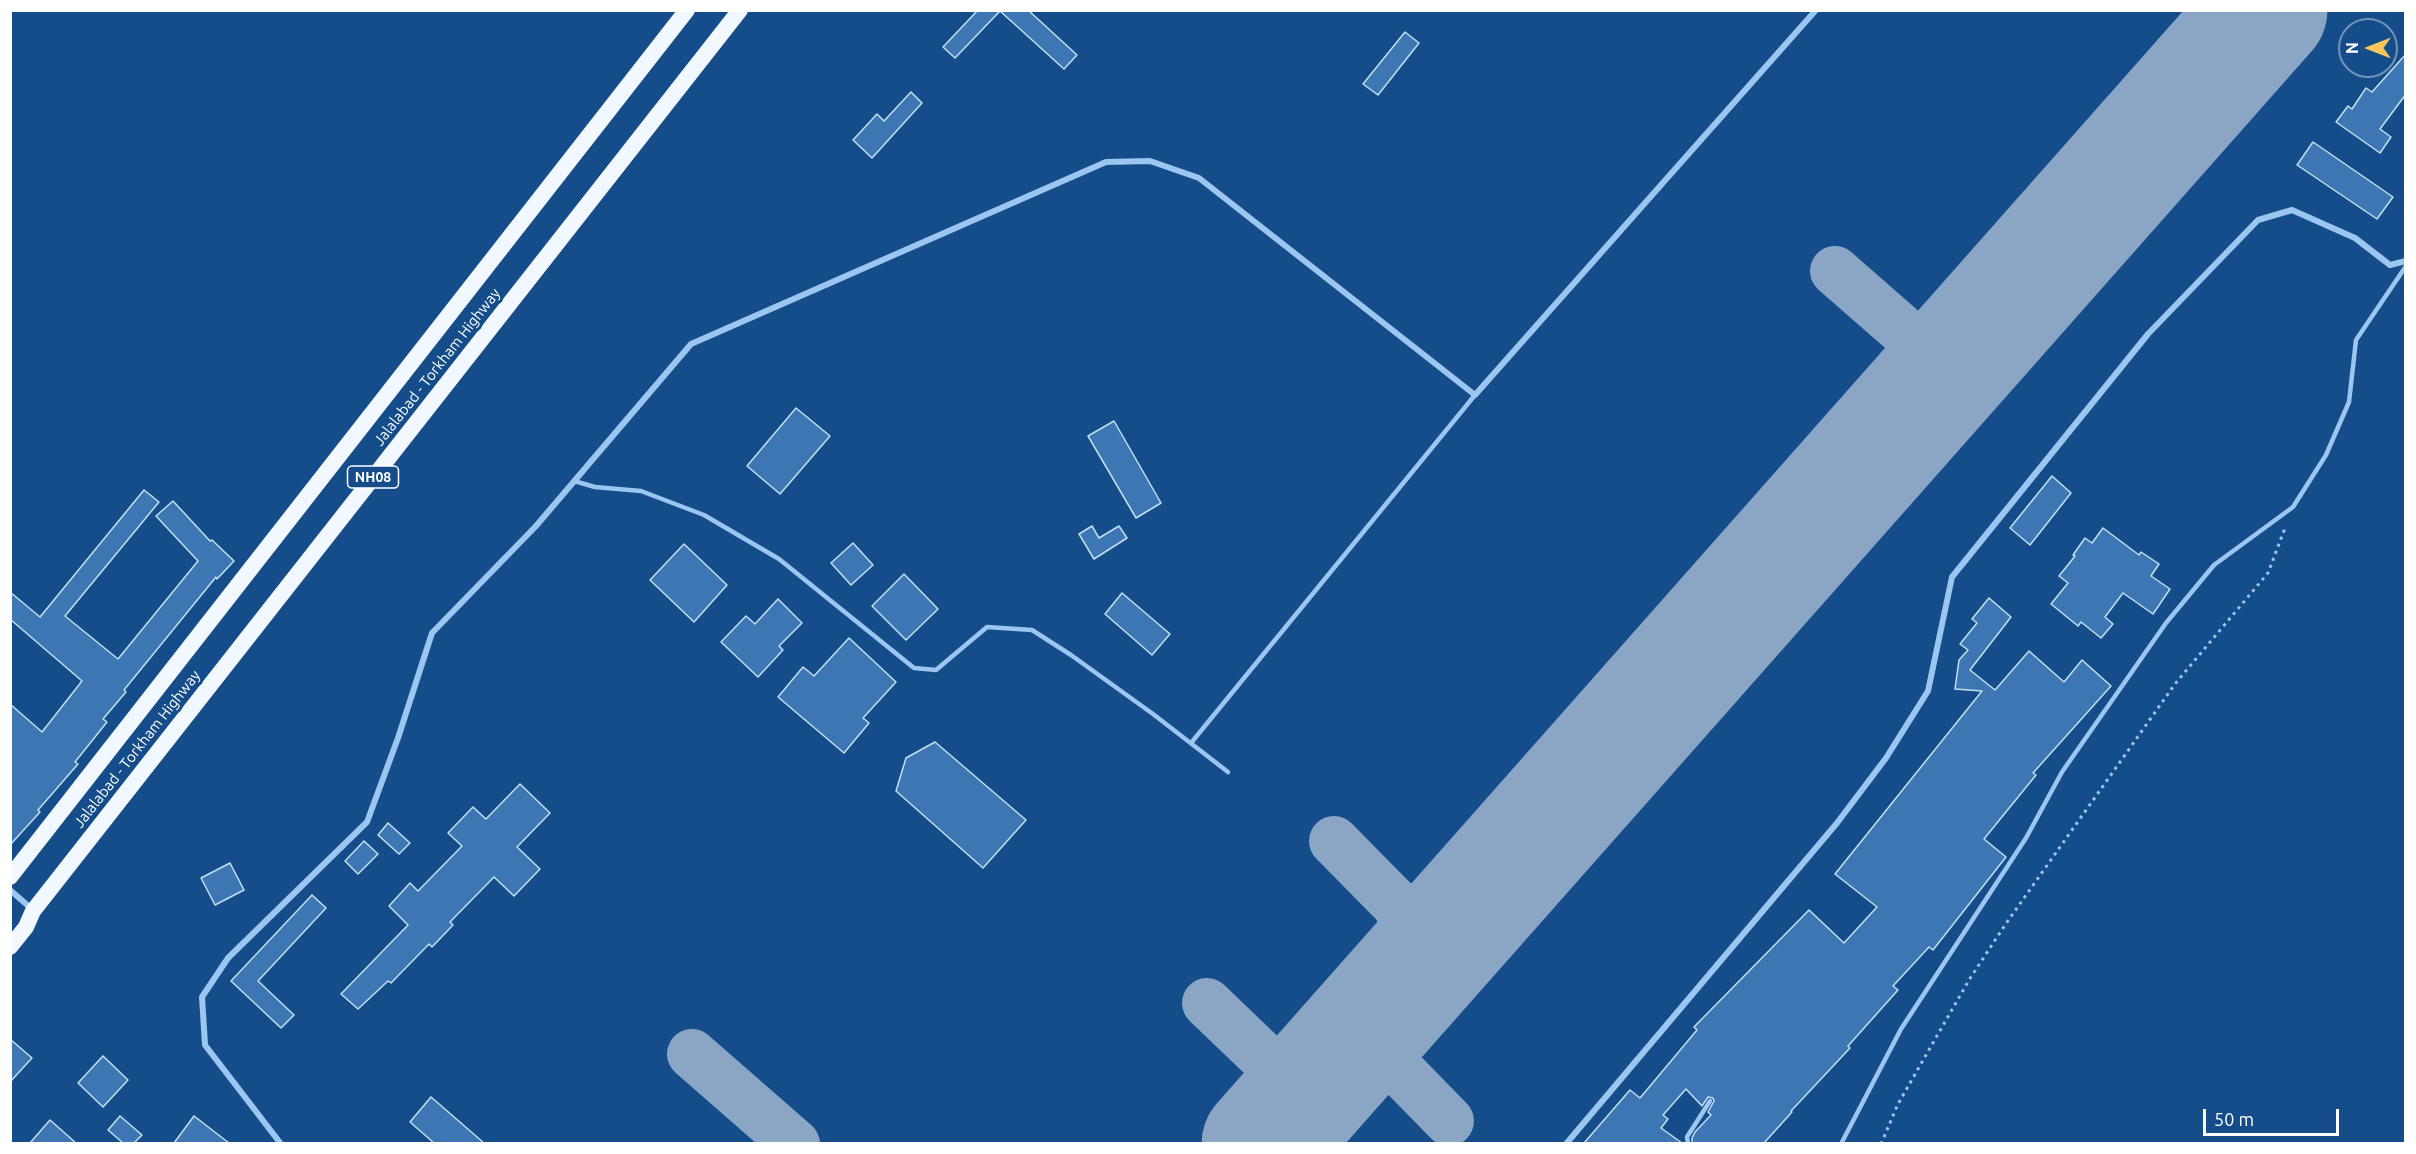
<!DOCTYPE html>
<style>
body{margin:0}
#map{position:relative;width:2416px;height:1154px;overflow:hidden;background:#144d8a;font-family:Ubuntu,sans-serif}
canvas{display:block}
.frame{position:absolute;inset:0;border:12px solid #fff;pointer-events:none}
.north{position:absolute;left:2338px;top:18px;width:60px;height:60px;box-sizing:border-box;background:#144d8a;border:2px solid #7294b9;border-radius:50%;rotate:270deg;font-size:16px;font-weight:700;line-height:24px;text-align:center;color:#fff}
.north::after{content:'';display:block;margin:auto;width:21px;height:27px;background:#ffc75a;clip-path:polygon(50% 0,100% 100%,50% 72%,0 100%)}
.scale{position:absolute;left:2203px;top:1109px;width:136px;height:27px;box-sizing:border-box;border:3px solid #fff;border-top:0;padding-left:8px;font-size:18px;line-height:21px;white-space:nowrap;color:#fff;-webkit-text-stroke:4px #144d8a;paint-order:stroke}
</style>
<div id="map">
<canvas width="2416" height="1154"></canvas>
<div class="frame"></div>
<div class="north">N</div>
<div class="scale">50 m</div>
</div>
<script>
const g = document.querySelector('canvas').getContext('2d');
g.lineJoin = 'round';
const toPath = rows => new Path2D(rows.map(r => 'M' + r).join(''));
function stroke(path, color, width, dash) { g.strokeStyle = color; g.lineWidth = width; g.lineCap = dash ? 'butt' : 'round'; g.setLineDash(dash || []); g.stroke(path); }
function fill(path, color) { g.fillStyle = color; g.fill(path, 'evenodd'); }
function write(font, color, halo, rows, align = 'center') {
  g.font = font + ' Ubuntu,sans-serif'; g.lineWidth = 6; g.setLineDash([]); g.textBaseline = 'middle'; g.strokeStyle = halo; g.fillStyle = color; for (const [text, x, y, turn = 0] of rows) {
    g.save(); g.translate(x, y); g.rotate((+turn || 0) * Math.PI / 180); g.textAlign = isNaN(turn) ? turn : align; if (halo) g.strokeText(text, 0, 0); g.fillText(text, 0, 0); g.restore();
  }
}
const taxiway = toPath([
 [1835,271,1907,334,1919,355,1921,381,1915,398,1896,429],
 [1907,334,1930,342,1948,343,1972,332,2016,292],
 [1334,841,1398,906,1407,928,1401,971,1381,1011],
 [1398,906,1424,911,1447,910,1469,899,1506,867],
 [1207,1003,1305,1097],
 [1362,1032,1449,1121],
 [692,1054,795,1144]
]);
const runway = toPath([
 [1263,1144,2266,10]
]);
const building = toPath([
 [978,10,1028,10,1077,55,1064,69,1000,11,955,58,943,47,978,10],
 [1405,32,1419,43,1378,95,1363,84,1405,32],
 [2406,54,2406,94,2380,129,2391,137,2380,153,2336,122,2348,106,2352,109,2366,88,2372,92,2406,54],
 [911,92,922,103,872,158,853,140,877,114,884,121,911,92],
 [2313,142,2393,197,2377,219,2297,165,2313,142],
 [796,408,830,436,780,494,747,466,796,408],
 [1114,421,1161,503,1136,518,1088,436,1114,421],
 [2052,476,2071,493,2030,545,2010,528,2052,476],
 [144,490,159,502,65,616,118,659,198,561,156,516,173,501,210,541,212,540,234,561,217,579,216,577,124,690,126,692,103,719,107,722,75,762,78,764,38,810,40,812,10,845,10,704,42,732,82,681,10,619,10,592,40,617,144,490],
 [1092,526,1099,538,1119,526,1127,538,1094,559,1079,534,1092,526],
 [2103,528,2139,555,2141,552,2159,564,2151,576,2170,589,2153,614,2123,593,2105,617,2113,624,2101,638,2081,622,2078,626,2051,604,2068,583,2059,576,2075,556,2073,555,2085,538,2092,543,2103,528],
 [853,543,873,565,851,585,831,563,853,543],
 [684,544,727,585,694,622,650,580,684,544],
 [904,574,938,609,906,640,872,606,904,574],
 [1122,593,1170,634,1152,655,1105,614,1122,593],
 [1989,598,2011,617,1970,670,1995,690,2029,651,2064,682,2082,660,2111,686,2033,773,2036,775,1984,839,2006,857,1933,950,1929,947,1893,986,1898,990,1848,1046,1850,1048,1791,1111,1792,1112,1764,1143,1692,1143,1692,1138,1695,1132,1711,1115,1708,1112,1714,1101,1713,1098,1708,1097,1702,1106,1686,1089,1663,1115,1668,1119,1661,1128,1682,1143,1584,1143,1630,1090,1640,1098,1697,1030,1694,1027,1809,910,1844,943,1877,907,1835,874,1982,691,1955,689,1959,660,1968,650,1960,644,1977,623,1972,619,1989,598],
 [778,599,802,623,779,646,783,650,758,677,721,642,746,616,755,624,778,599],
 [849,638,896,682,863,718,869,723,844,753,778,697,803,667,814,676,849,638],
 [935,742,1026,820,983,868,896,791,906,758,935,742],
 [520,784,550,813,517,847,540,869,514,896,494,877,450,922,453,925,432,947,429,944,391,983,388,981,358,1009,341,994,408,925,389,906,410,883,418,891,462,846,448,833,473,807,486,819,520,784],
 [388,823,410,843,399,854,378,835,388,823],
 [364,841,378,854,358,874,345,861,364,841],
 [230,863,244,890,215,905,201,878,230,863],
 [312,895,326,908,258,981,294,1015,281,1028,231,981,312,895],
 [10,1039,32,1058,10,1082,10,1039],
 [103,1056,128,1080,103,1107,78,1083,103,1056],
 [431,1097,484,1143,434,1143,410,1122,431,1097],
 [120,1116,142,1135,134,1143,123,1143,108,1130,120,1116],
 [194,1116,229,1143,174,1143,194,1116],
 [50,1120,76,1143,30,1143,50,1120]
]);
const path = toPath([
 [1881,1144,1898,1104,1969,980,2005,925,2175,684,2268,573,2285,528]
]);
const service = toPath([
 [574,481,595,487,641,491,704,515,779,559,914,668,936,670,987,627,1032,630,1071,655,1153,714,1228,772],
 [1191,743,1475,395],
 [1688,1144,1687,1137,1710,1101],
 [1841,1144,1901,1029,2026,838,2062,772,2166,623,2214,565,2293,507,2326,455,2349,402,2356,340,2406,266]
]);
const minor = toPath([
 [10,890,33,910],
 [281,1144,205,1045,202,997,228,958,367,822,398,738,432,633,536,526,691,344,1106,162,1150,161,1199,178,1475,395,1816,10],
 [1566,1144,1837,823,1886,758,1928,691,1952,577,2148,334,2258,220,2292,210,2355,238,2390,265,2406,261]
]);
const trunk = toPath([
 [10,877,687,10],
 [10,947,26,927,33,911,740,10]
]);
const shields = [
 [373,477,51]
];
const shieldNames = [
 ["NH08",373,477]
];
const streetNames = [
 ["Jalalabad - Torkham Highway",437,367,-52],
 ["Jalalabad - Torkham Highway",137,749,-52]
];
stroke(taxiway, '#8aa6c4', 50);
stroke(runway, '#8aa6c4', 123);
fill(building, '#3d77b3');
stroke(building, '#c2dffb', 1.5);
stroke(path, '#9bc6ef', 3, [3, 4.5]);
stroke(service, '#9bc6ef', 4.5);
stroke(minor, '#9bc6ef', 6);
stroke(trunk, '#f2f8ff', 16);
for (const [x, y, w] of shields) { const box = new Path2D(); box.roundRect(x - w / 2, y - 11, w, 22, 4.5); g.fillStyle = '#144d8a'; g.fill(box); stroke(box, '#fff', 1.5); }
write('bold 14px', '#fff', null, shieldNames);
write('15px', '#fff', '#144d8a', streetNames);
</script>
